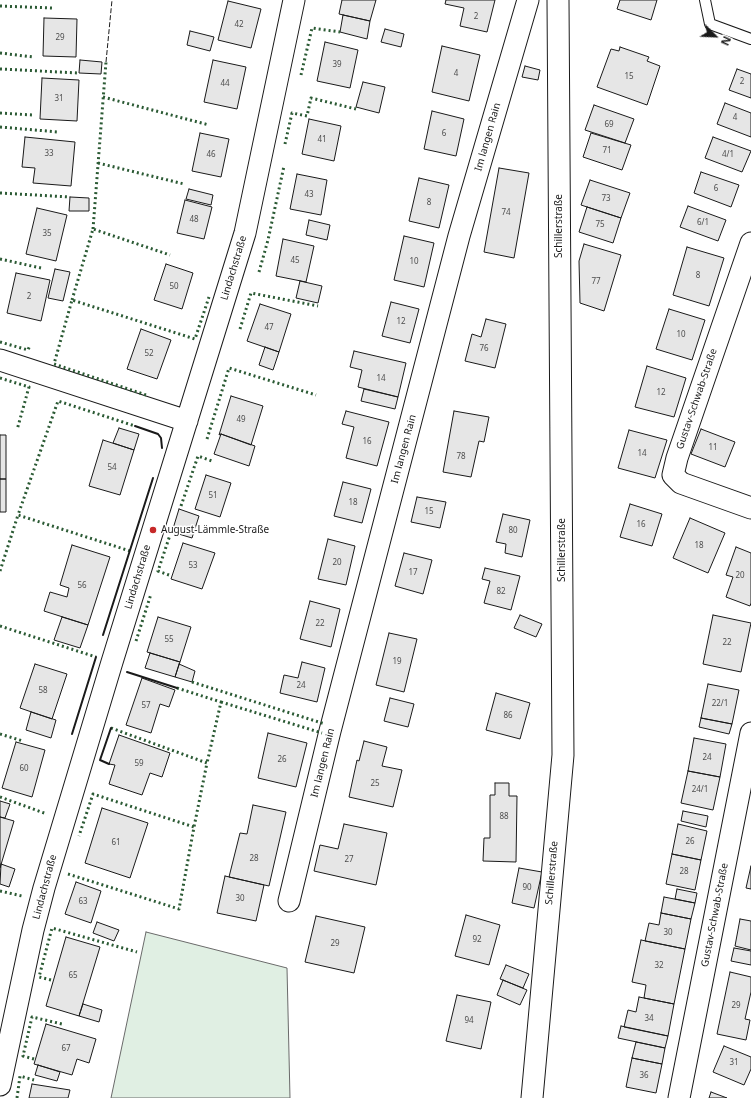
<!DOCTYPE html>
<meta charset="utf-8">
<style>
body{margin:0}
#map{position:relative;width:751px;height:1098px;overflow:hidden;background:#fff;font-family:"Noto Sans",sans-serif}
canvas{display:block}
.north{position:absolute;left:695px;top:16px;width:40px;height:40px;-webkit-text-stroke:3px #fff;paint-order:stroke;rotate:114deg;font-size:11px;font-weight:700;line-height:16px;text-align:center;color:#1a1a1a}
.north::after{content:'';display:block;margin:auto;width:14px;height:18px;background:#1a1a1a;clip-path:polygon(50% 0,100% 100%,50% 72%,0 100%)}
</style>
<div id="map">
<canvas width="751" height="1098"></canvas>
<div class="north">N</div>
</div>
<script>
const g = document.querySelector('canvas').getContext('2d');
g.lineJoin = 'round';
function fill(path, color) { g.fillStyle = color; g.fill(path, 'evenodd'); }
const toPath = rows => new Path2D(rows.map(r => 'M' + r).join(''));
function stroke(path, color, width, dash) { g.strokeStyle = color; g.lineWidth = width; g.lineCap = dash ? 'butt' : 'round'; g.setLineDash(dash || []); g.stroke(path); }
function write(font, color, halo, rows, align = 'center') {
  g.font = font + ' "Noto Sans",sans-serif'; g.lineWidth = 3; g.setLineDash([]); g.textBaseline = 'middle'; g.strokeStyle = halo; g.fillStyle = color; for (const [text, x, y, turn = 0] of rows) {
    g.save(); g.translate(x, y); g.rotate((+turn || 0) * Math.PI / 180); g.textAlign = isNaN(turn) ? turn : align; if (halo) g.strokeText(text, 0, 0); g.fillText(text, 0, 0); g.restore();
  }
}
const green = toPath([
 [146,932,287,968,290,1098,111,1098,146,932]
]);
const building = toPath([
 [342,0,376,0,370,21,339,14,342,0],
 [446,0,495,0,487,32,460,26,464,8,445,4,446,0],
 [620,0,657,0,651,20,617,9,620,0],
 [228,1,261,9,251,48,218,40,228,1],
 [343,15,370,21,367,39,340,32,343,15],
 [44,18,77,19,76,57,43,56,44,18],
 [385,29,404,34,401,47,381,42,385,29],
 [190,31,214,37,210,51,187,45,190,31],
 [325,42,358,50,350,88,317,81,325,42],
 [442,46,480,55,469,101,432,92,442,46],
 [620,47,649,57,647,61,660,66,647,105,597,87,611,49,619,51,620,47],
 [80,60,102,62,101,74,79,73,80,60],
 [213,60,246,67,237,109,204,102,213,60],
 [525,66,540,70,538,80,522,77,525,66],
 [737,69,751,74,751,98,729,90,737,69],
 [42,78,79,80,77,121,40,119,42,78],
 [363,82,385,87,379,113,356,107,363,82],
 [725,103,751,113,751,137,717,124,725,103],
 [594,105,634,119,625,143,585,130,594,105],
 [432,111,464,119,456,156,424,149,432,111],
 [309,119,341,126,334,161,302,154,309,119],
 [200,133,229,139,221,177,192,171,200,133],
 [591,133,631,145,622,170,583,157,591,133],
 [25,137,75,142,71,186,33,183,35,168,22,167,25,137],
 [713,137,751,151,742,172,705,158,713,137],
 [499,168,529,173,514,258,484,252,499,168],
 [701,172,739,185,731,207,694,193,701,172],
 [297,174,327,180,321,215,290,209,297,174],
 [419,178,449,185,439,228,409,221,419,178],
 [590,180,630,193,621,218,581,205,590,180],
 [189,189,213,195,211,205,186,199,189,189],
 [70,197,89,198,89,211,69,211,70,197],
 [185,200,212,207,204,239,177,233,185,200],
 [688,206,726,220,718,241,680,227,688,206],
 [587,207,621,218,613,243,579,232,587,207],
 [37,208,67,215,56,261,26,254,37,208],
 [309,220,330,225,327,240,306,235,309,220],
 [404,236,434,243,424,287,394,280,404,236],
 [283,239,314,246,306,282,276,276,283,239],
 [584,244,621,255,604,311,580,303,579,261,584,244],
 [687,247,724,258,709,306,673,295,687,247],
 [166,264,193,273,182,309,154,300,166,264],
 [55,269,70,272,63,301,48,298,55,269],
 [16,273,50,280,41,321,7,313,16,273],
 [300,281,322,286,318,303,296,298,300,281],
 [391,302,419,309,410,343,382,336,391,302],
 [260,304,291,314,279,352,247,341,260,304],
 [669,309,705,320,692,360,656,349,669,309],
 [486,319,506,324,495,368,465,361,472,334,481,337,486,319],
 [141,329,171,340,157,379,127,369,141,329],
 [265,347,279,352,273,370,259,365,265,347],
 [354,351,406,363,398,397,358,387,362,370,350,367,354,351],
 [647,366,686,378,674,417,635,407,647,366],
 [364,389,398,397,395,409,361,401,364,389],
 [231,396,263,406,251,445,221,434,219,435,231,396],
 [346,411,389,422,377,466,346,458,354,427,342,424,346,411],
 [454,411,489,417,484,442,479,441,471,477,443,472,454,411],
 [119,428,139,434,134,450,113,443,119,428],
 [701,429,735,442,725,467,691,454,701,429],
 [629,430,667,440,655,478,618,468,629,430],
 [221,434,255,446,249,466,214,454,221,434],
 [0,435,6,435,6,479,0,479,0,435],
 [103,440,134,450,120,495,89,486,103,440],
 [206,475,231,483,220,517,195,509,206,475],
 [0,479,6,479,6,512,0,512,0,479],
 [343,482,371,489,362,523,334,516,343,482],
 [417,497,446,502,440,528,411,522,417,497],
 [630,504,662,514,652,546,620,537,630,504],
 [179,509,199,516,192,538,172,532,179,509],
 [503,514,530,520,522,557,505,553,506,544,496,542,503,514],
 [690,518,725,533,708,573,673,558,690,518],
 [328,539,355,546,346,585,318,579,328,539],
 [183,543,215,553,202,589,171,579,183,543],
 [72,545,110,557,88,625,44,611,50,592,67,597,69,588,60,585,72,545],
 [736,547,751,553,751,603,750,606,726,597,733,577,726,575,736,547],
 [404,553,432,560,423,594,395,586,404,553],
 [485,568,520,576,511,610,484,603,490,581,482,579,485,568],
 [310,601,340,609,331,647,300,639,310,601],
 [520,615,542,624,536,637,514,628,520,615],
 [713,615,751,623,741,672,703,664,713,615],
 [62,617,88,625,80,648,54,640,62,617],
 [158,617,191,627,180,662,147,652,158,617],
 [389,633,417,639,404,692,376,685,389,633],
 [150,653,180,662,175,677,145,668,150,653],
 [302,662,325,668,317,702,280,693,284,675,298,678,302,662],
 [35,664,67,674,52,719,20,708,35,664],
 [179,664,195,671,192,682,175,677,179,664],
 [142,678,175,690,169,707,160,704,151,733,126,725,142,678],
 [708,684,739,690,732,724,701,718,708,684],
 [496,693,530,703,520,739,486,730,496,693],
 [390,698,414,704,408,727,384,721,390,698],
 [31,712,56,720,51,738,26,730,31,712],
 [701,718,732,724,729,734,699,727,701,718],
 [268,733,307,743,296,787,258,778,268,733],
 [119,735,170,753,162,777,150,773,142,795,109,784,115,765,109,764,119,735],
 [694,738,726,744,720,777,688,771,694,738],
 [364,741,387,747,382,766,402,770,393,807,349,797,357,760,359,761,364,741],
 [16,742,45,750,32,797,2,788,16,742],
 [688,771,720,777,713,810,681,803,688,771],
 [495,783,509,783,509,796,517,796,516,862,483,861,484,838,490,838,490,795,495,795,495,783],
 [0,801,10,804,5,818,0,817,0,801],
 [253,805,286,812,269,886,229,877,240,833,247,834,253,805],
 [102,808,148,823,130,878,85,863,102,808],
 [683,811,708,816,706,827,681,821,683,811],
 [0,817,14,821,0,868,0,817],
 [344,824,387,833,376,885,314,871,320,845,338,849,344,824],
 [678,824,707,831,701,860,672,854,678,824],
 [672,854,701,860,695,890,666,884,672,854],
 [1,864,15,869,9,887,0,884,1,864],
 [751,866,751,889,746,888,751,866],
 [519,868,542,872,534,908,512,903,519,868],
 [225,876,264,885,256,921,217,913,225,876],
 [76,882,101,891,91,923,65,914,76,882],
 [677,889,697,893,695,903,675,899,677,889],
 [664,897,695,903,691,919,661,913,664,897],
 [661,913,691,919,685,949,645,941,649,923,659,925,661,913],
 [466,915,500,925,489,965,455,956,466,915],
 [316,916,365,927,354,973,305,962,316,916],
 [740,919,751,921,751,950,735,946,740,919],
 [97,922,119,930,114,941,93,933,97,922],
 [66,937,100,947,79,1016,46,1006,66,937],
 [641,940,685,949,674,1004,644,998,646,985,632,982,641,940],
 [734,948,751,951,751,965,731,961,734,948],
 [506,965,529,974,523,988,500,979,506,965],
 [730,972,751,977,751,992,745,1019,750,1020,746,1040,717,1034,730,972],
 [503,980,527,990,520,1005,497,995,503,980],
 [457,995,491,1002,481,1049,446,1041,457,995],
 [639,997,674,1004,668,1036,624,1027,628,1010,636,1012,639,997],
 [83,1004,102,1010,99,1022,79,1016,83,1004],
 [46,1024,96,1039,89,1063,77,1059,72,1075,34,1064,46,1024],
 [621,1026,668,1036,665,1048,618,1038,621,1026],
 [636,1042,665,1048,662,1064,632,1058,636,1042],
 [724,1046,751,1057,751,1069,744,1085,713,1072,724,1046],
 [632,1058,662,1064,656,1093,626,1087,632,1058],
 [38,1065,60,1072,57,1081,35,1075,38,1065],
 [32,1084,70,1090,68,1098,29,1098,32,1084],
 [711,1092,727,1098,709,1098,711,1092]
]);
const lane = toPath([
 [705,0,710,24,751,39]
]);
const street = toPath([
 [751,243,677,458,673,475,681,483,751,508],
 [0,360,187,421],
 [289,901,330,731,459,236,528,0],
 [0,1085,33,930,44,888,112,662,245,233,294,0],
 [532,1098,563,755,558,0],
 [679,1098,751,733]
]);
const hedge = toPath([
 [0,6,53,8],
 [0,53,33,57],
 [0,69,79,73],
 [301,75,312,28,340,32],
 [103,97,209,125],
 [0,113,32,115],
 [0,127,58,132],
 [285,144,292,113,307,116,311,98,356,109],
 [98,163,184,184],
 [0,193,70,197],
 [93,229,106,62],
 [0,259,41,268],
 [259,272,268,240,284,166],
 [72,300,93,229,170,255],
 [240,329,251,293,318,306],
 [0,342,28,350,30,345],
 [0,378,29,387,17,430],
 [146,395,54,364,72,300,195,339,209,297],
 [207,439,229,368,316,395],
 [181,506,198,456,212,461],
 [130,551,18,515,58,401,135,426],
 [0,571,18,515],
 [169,575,158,571,170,535],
 [0,626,96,657],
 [136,641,151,594],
 [192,682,325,724],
 [177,688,221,702,207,763],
 [221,702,322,733],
 [111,728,207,763,194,827],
 [0,734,23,741],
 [0,797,47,814],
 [68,874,179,909,194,827,93,794,79,836],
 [0,891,22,896],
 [51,980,39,977,52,928,137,952],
 [34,1059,23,1056,32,1017,62,1024],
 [17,1098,20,1076,34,1080]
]);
const fence = toPath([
 [106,62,112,0]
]);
const wall = toPath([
 [135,426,158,434,161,438,162,448],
 [103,635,153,478],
 [127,672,177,688],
 [72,734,96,657],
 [109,764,100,760,111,728]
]);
const markers = [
 [153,530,4,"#c62828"]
];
const numberNames = [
 ["2",476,17],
 ["42",239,25],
 ["29",60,38],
 ["39",337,65],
 ["4",456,74],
 ["15",629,77],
 ["2",742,82],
 ["44",225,84],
 ["31",59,99],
 ["4",735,118],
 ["69",609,125],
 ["6",444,134],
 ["41",322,140],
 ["71",607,151],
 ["33",49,154],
 ["46",211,155],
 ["4/1",728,155],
 ["6",716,189],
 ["43",309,195],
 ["73",606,199],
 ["8",429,203],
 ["74",506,213],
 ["48",194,220],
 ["6/1",703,223],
 ["75",600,225],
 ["35",47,234],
 ["45",295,261],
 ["10",414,262],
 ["8",698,276],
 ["77",596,282],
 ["50",174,287],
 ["2",29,297],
 ["12",401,322],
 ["47",269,328],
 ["10",681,335],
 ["76",484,349],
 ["52",149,354],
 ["14",381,379],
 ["12",661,393],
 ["49",241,420],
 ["16",367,442],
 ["11",713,448],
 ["14",642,454],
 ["78",461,457],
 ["54",112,468],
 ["51",213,496],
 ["18",353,503],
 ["15",429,512],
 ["16",641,525],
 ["80",513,531],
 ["18",699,546],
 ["20",337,563],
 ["53",193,566],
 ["17",413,573],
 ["20",740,576],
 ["56",82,586],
 ["82",501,592],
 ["22",320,624],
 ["55",169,640],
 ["22",727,643],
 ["19",397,662],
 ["24",301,686],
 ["58",43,691],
 ["22/1",720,704],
 ["57",146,706],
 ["86",508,716],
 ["24",707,758],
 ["26",282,760],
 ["59",139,764],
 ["60",24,769],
 ["25",375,784],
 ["24/1",700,790],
 ["88",504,817],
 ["26",690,842],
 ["61",116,843],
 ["28",254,859],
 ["27",349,860],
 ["28",684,872],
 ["90",527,888],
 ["30",240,899],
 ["63",83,902],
 ["30",668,933],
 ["92",477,940],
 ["29",335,944],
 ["32",659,966],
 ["65",73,976],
 ["29",736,1006],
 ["34",649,1019],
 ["94",469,1021],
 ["67",66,1049],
 ["31",734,1063],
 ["36",644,1076]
];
const streetNames = [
 ["Im langen Rain",488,137,-74],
 ["Schillerstraße",559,226,-90],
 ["Lindachstraße",234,268,-73],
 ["Gustav-Schwab-Straße",697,399,-71],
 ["Im langen Rain",404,449,-75],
 ["Schillerstraße",562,550,-90],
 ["Lindachstraße",138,577,-73],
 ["Im langen Rain",323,763,-76],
 ["Schillerstraße",552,873,-85],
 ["Lindachstraße",45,887,-75],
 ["Gustav-Schwab-Straße",715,915,-79]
];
const poiNames = [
 ["August-Lämmle-Straße",161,530]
];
fill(green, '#e0efe3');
stroke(green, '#6a6a6a', 1);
fill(building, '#e6e6e6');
stroke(building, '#1a1a1a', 1);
stroke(lane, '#1a1a1a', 12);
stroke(street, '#1a1a1a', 23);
stroke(lane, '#fff', 10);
stroke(street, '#fff', 21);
stroke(hedge, '#2b5a34', 3, [2, 3]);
stroke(fence, '#1a1a1a', 1, [5, 2]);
stroke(wall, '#1a1a1a', 2);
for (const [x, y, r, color] of markers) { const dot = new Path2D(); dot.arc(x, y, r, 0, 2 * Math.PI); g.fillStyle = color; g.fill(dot); stroke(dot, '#fff', 1.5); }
write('8px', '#4d4d4d', null, numberNames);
write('10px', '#1a1a1a', '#fff', streetNames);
write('10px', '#1a1a1a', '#fff', poiNames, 'left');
</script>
